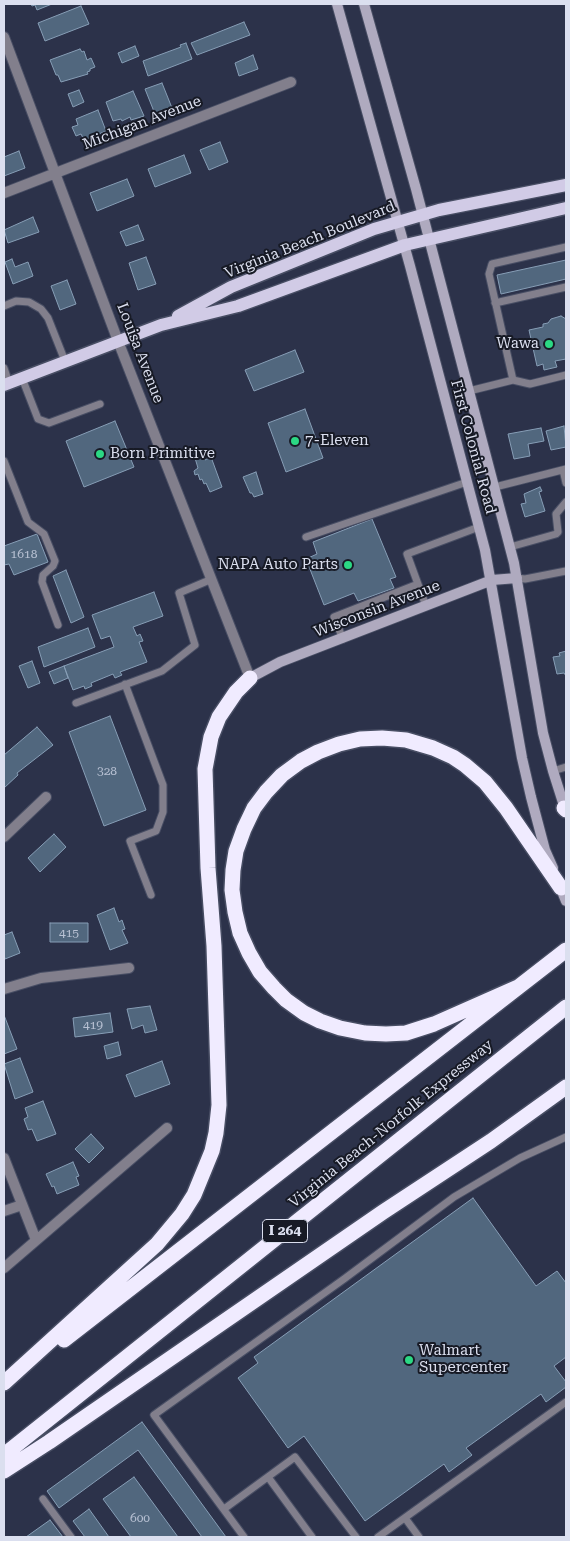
<!DOCTYPE html>
<style>
body{margin:0}
#map{position:relative;width:570px;height:1541px;overflow:hidden;background:#2c324a;font-family:"Roboto Serif",serif}
canvas{display:block}
.frame{position:absolute;inset:0;border:5px solid #dbdfef;pointer-events:none}
</style>
<div id="map">
<canvas width="570" height="1541"></canvas>
<div class="frame"></div>
</div>
<script>
const g = document.querySelector('canvas').getContext('2d');
g.lineJoin = 'round';
function fill(path, color) { g.fillStyle = color; g.fill(path, 'evenodd'); }
const toPath = rows => new Path2D(rows.map(r => 'M' + r).join(''));
function stroke(path, color, width, dash) { g.strokeStyle = color; g.lineWidth = width; g.lineCap = dash ? 'butt' : 'round'; g.setLineDash(dash || []); g.stroke(path); }
function write(font, color, halo, rows, align = 'center') {
  g.font = font + ' "Roboto Serif",serif'; g.lineWidth = 4; g.setLineDash([]); g.textBaseline = 'middle'; g.strokeStyle = halo; g.fillStyle = color; for (const [text, x, y, turn = 0] of rows) {
    g.save(); g.translate(x, y); g.rotate((+turn || 0) * Math.PI / 180); g.textAlign = isNaN(turn) ? turn : align; if (halo) g.strokeText(text, 0, 0); g.fillText(text, 0, 0); g.restore();
  }
}
const building = toPath([
 [31,4,52,4,37,10,35,5,32,6,31,4],
 [81,6,89,24,45,41,38,23,81,6],
 [244,22,250,35,197,55,191,43,244,22],
 [186,43,192,59,148,76,143,61,181,47,180,45,186,43],
 [135,46,139,56,122,63,118,53,135,46],
 [80,49,82,52,84,51,87,60,91,58,95,67,90,69,90,71,87,72,88,74,61,82,58,75,56,75,50,60,80,49],
 [253,55,258,69,239,76,235,63,253,55],
 [162,83,172,108,155,114,145,89,162,83],
 [79,90,84,102,73,107,68,94,79,90],
 [133,91,144,116,131,120,130,117,122,121,121,119,113,121,106,102,133,91],
 [98,110,106,131,84,140,81,134,76,136,72,127,78,125,76,119,98,110],
 [220,142,228,162,209,170,200,150,220,142],
 [19,151,25,168,4,176,4,157,19,151],
 [184,155,191,173,155,187,148,169,184,155],
 [127,179,134,196,97,211,90,193,127,179],
 [33,217,39,232,8,243,4,230,33,217],
 [138,225,144,240,126,246,120,232,138,225],
 [146,257,156,284,138,290,129,263,146,257],
 [12,259,15,267,28,262,33,276,13,284,5,262,12,259],
 [566,260,566,279,501,294,497,275,566,260],
 [67,280,76,304,60,310,51,286,67,280],
 [561,316,566,319,566,359,555,361,557,367,544,370,543,364,537,366,529,330,543,327,543,324,548,323,551,319,561,316],
 [295,350,304,372,254,391,245,370,295,350],
 [305,409,323,458,286,472,268,423,305,409],
 [115,421,134,467,84,487,66,441,115,421],
 [564,426,566,447,551,450,546,431,564,426],
 [541,428,544,441,528,444,530,456,514,459,508,434,541,428],
 [203,455,205,460,211,457,222,487,210,492,206,483,204,484,202,479,200,480,198,474,195,475,194,471,198,468,195,458,203,455],
 [256,472,263,494,254,497,252,493,250,493,243,477,256,472],
 [540,487,542,491,539,492,545,511,525,517,521,504,526,503,524,494,540,487],
 [372,519,396,577,390,579,394,588,358,601,354,593,324,605,306,559,317,554,313,542,372,519],
 [37,534,48,562,14,575,9,564,4,565,4,546,37,534],
 [66,570,84,617,71,623,53,576,66,570],
 [154,592,163,616,133,627,137,636,140,634,143,641,139,642,147,662,120,672,122,675,115,678,113,674,91,683,92,686,85,689,84,686,73,690,64,666,114,647,110,636,101,639,92,615,154,592],
 [88,628,95,647,44,667,38,647,88,628],
 [566,651,566,676,564,673,557,674,553,657,560,656,559,653,566,651],
 [32,661,40,683,28,688,19,666,32,661],
 [64,666,68,678,54,684,49,672,64,666],
 [110,716,146,810,104,826,69,732,110,716],
 [37,727,53,745,17,773,18,775,4,788,4,755,37,727],
 [54,834,66,847,40,872,28,858,54,834],
 [114,908,119,922,122,920,125,929,122,930,128,943,110,950,97,915,114,908],
 [50,923,88,923,88,942,50,942,50,923],
 [12,932,20,953,5,959,4,954,4,935,12,932],
 [150,1006,157,1030,145,1033,143,1025,132,1029,127,1009,150,1006],
 [110,1013,113,1032,75,1037,73,1018,110,1013],
 [4,1015,17,1049,4,1054,4,1015],
 [118,1042,121,1055,107,1059,104,1046,118,1042],
 [20,1058,33,1092,15,1099,4,1064,20,1058],
 [162,1061,170,1084,135,1097,126,1075,162,1061],
 [43,1101,56,1134,37,1141,32,1129,28,1130,24,1119,28,1117,25,1108,43,1101],
 [91,1134,104,1148,89,1163,75,1149,91,1134],
 [73,1162,79,1176,76,1177,79,1185,57,1194,54,1186,52,1187,46,1174,73,1162],
 [473,1198,536,1286,557,1271,566,1283,566,1357,554,1366,566,1382,566,1387,546,1402,541,1394,466,1448,472,1455,449,1472,444,1464,365,1521,304,1436,288,1448,238,1378,258,1363,254,1357,473,1198],
 [142,1422,226,1537,202,1537,138,1450,59,1508,47,1491,142,1422],
 [134,1477,178,1537,131,1537,103,1499,134,1477],
 [89,1509,109,1537,85,1537,73,1521,89,1509],
 [50,1520,63,1537,26,1537,50,1520]
]);
const service = toPath([
 [495,303,566,287],
 [4,306,16,301,29,302,41,309,48,318,65,361],
 [4,368,9,383],
 [22,378,38,419,49,423,100,404],
 [513,380,489,274,492,264,566,247],
 [469,391,513,380,530,384,566,375],
 [4,461,28,522,44,534,55,561,53,566,43,575,42,582,58,625],
 [563,470,566,483],
 [495,487,566,469],
 [306,537,467,482],
 [510,547,556,534,558,532,556,514,566,502],
 [517,578,525,579,566,571],
 [426,606,407,554,479,527],
 [343,639,334,617,418,584],
 [125,684,163,785,163,812,156,831,130,841,151,895],
 [76,703,162,671,195,645,179,593,212,579],
 [553,771,566,767],
 [268,1477,312,1537],
 [43,1499,71,1537],
 [224,1509,295,1457,356,1537],
 [405,1518,419,1537],
 [244,1537,154,1415,344,1279,454,1197,520,1158,566,1137],
 [378,1537,566,1402]
]);
const minor = toPath([
 [4,37,118,341,250,678],
 [4,193,291,82],
 [4,837,46,797],
 [4,989,41,978,129,968],
 [4,1158,36,1240],
 [4,1211,22,1205],
 [4,1268,167,1128]
]);
const secondary = toPath([
 [337,4,410,266,485,550,522,758,531,797,545,850,553,868],
 [364,4,416,189,514,563,543,733,553,771,566,812],
 [250,678,280,662,492,580,517,578],
 [559,884,566,901]
]);
const primary = toPath([
 [178,316,231,287,374,229,439,210,566,185],
 [4,385,161,325,238,306,405,245,566,208]
]);
const motorway = toPath([
 [564,808,566,810],
 [520,986,434,1024,406,1033,386,1034,365,1033,340,1028,320,1021,304,1013,286,1000,274,988,260,972,249,953,240,933,235,912,232,890,233,870,236,851,244,829,254,808,266,792,282,775,301,761,318,752,339,744,360,739,382,738,406,740,433,748,453,757,465,765,485,782,506,808,561,888],
 [64,1340,566,950],
 [4,1383,157,1244,182,1214,194,1195,212,1151,216,1133,219,1105,214,946,208,868,205,769,211,737,219,717,236,692,250,678],
 [4,1455,566,1007],
 [4,1471,49,1442,383,1212,491,1141,566,1087]
]);
const markers = [
 [549,344,5,"#2bd884"],
 [295,441,5,"#2bd884"],
 [100,454,5,"#2bd884"],
 [348,565,5,"#2bd884"],
 [409,1360,5,"#2bd884"]
];
const numberNames = [
 ["1618",24,554],
 ["328",107,771],
 ["415",69,933],
 ["419",93,1025],
 ["600",140,1518]
];
const shields = [
 [285,1231,45]
];
const shieldNames = [
 ["I 264",285,1231]
];
const streetNames = [
 ["Michigan Avenue",142,123,-21],
 ["Virginia Beach Boulevard",310,240,-22],
 ["Louisa Avenue",140,353,69],
 ["First Colonial Road",473,447,75],
 ["Wisconsin Avenue",377,609,-21],
 ["Virginia Beach-Norfolk Expressway",391,1124,-39]
];
const poiNames = [
 ["Wawa",539,344,"right"],
 ["7-Eleven",305,441],
 ["Born Primitive",110,454],
 ["NAPA Auto Parts",338,565,"right"],
 ["Walmart",419,1351],
 ["Supercenter",419,1368]
];
fill(building, '#51677e');
stroke(building, '#879eb6', 1);
stroke(service, '#484e64', 9);
stroke(minor, '#484e64', 12);
stroke(secondary, '#484e64', 12);
stroke(primary, '#484e64', 15);
stroke(motorway, '#484e64', 18);
stroke(service, '#827f8c', 7);
stroke(minor, '#827f8c', 10);
stroke(secondary, '#afaabf', 10);
stroke(primary, '#d1cbe6', 12);
stroke(motorway, '#f0ebff', 15);
for (const [x, y, r, color] of markers) { const dot = new Path2D(); dot.arc(x, y, r, 0, 2 * Math.PI); g.fillStyle = color; g.fill(dot); stroke(dot, '#171a25', 2); }
write('12px', '#b8c1d3', null, numberNames);
for (const [x, y, w] of shields) { const box = new Path2D(); box.roundRect(x - w / 2, y - 11.5, w, 23, 4); g.fillStyle = '#171a25'; g.fill(box); stroke(box, '#dbdfef', 1); }
write('bold 14px', '#dbdfef', null, shieldNames);
write('15px', '#dbdfef', '#171a25', streetNames);
write('15px', '#dbdfef', '#171a25', poiNames, 'left');
</script>
